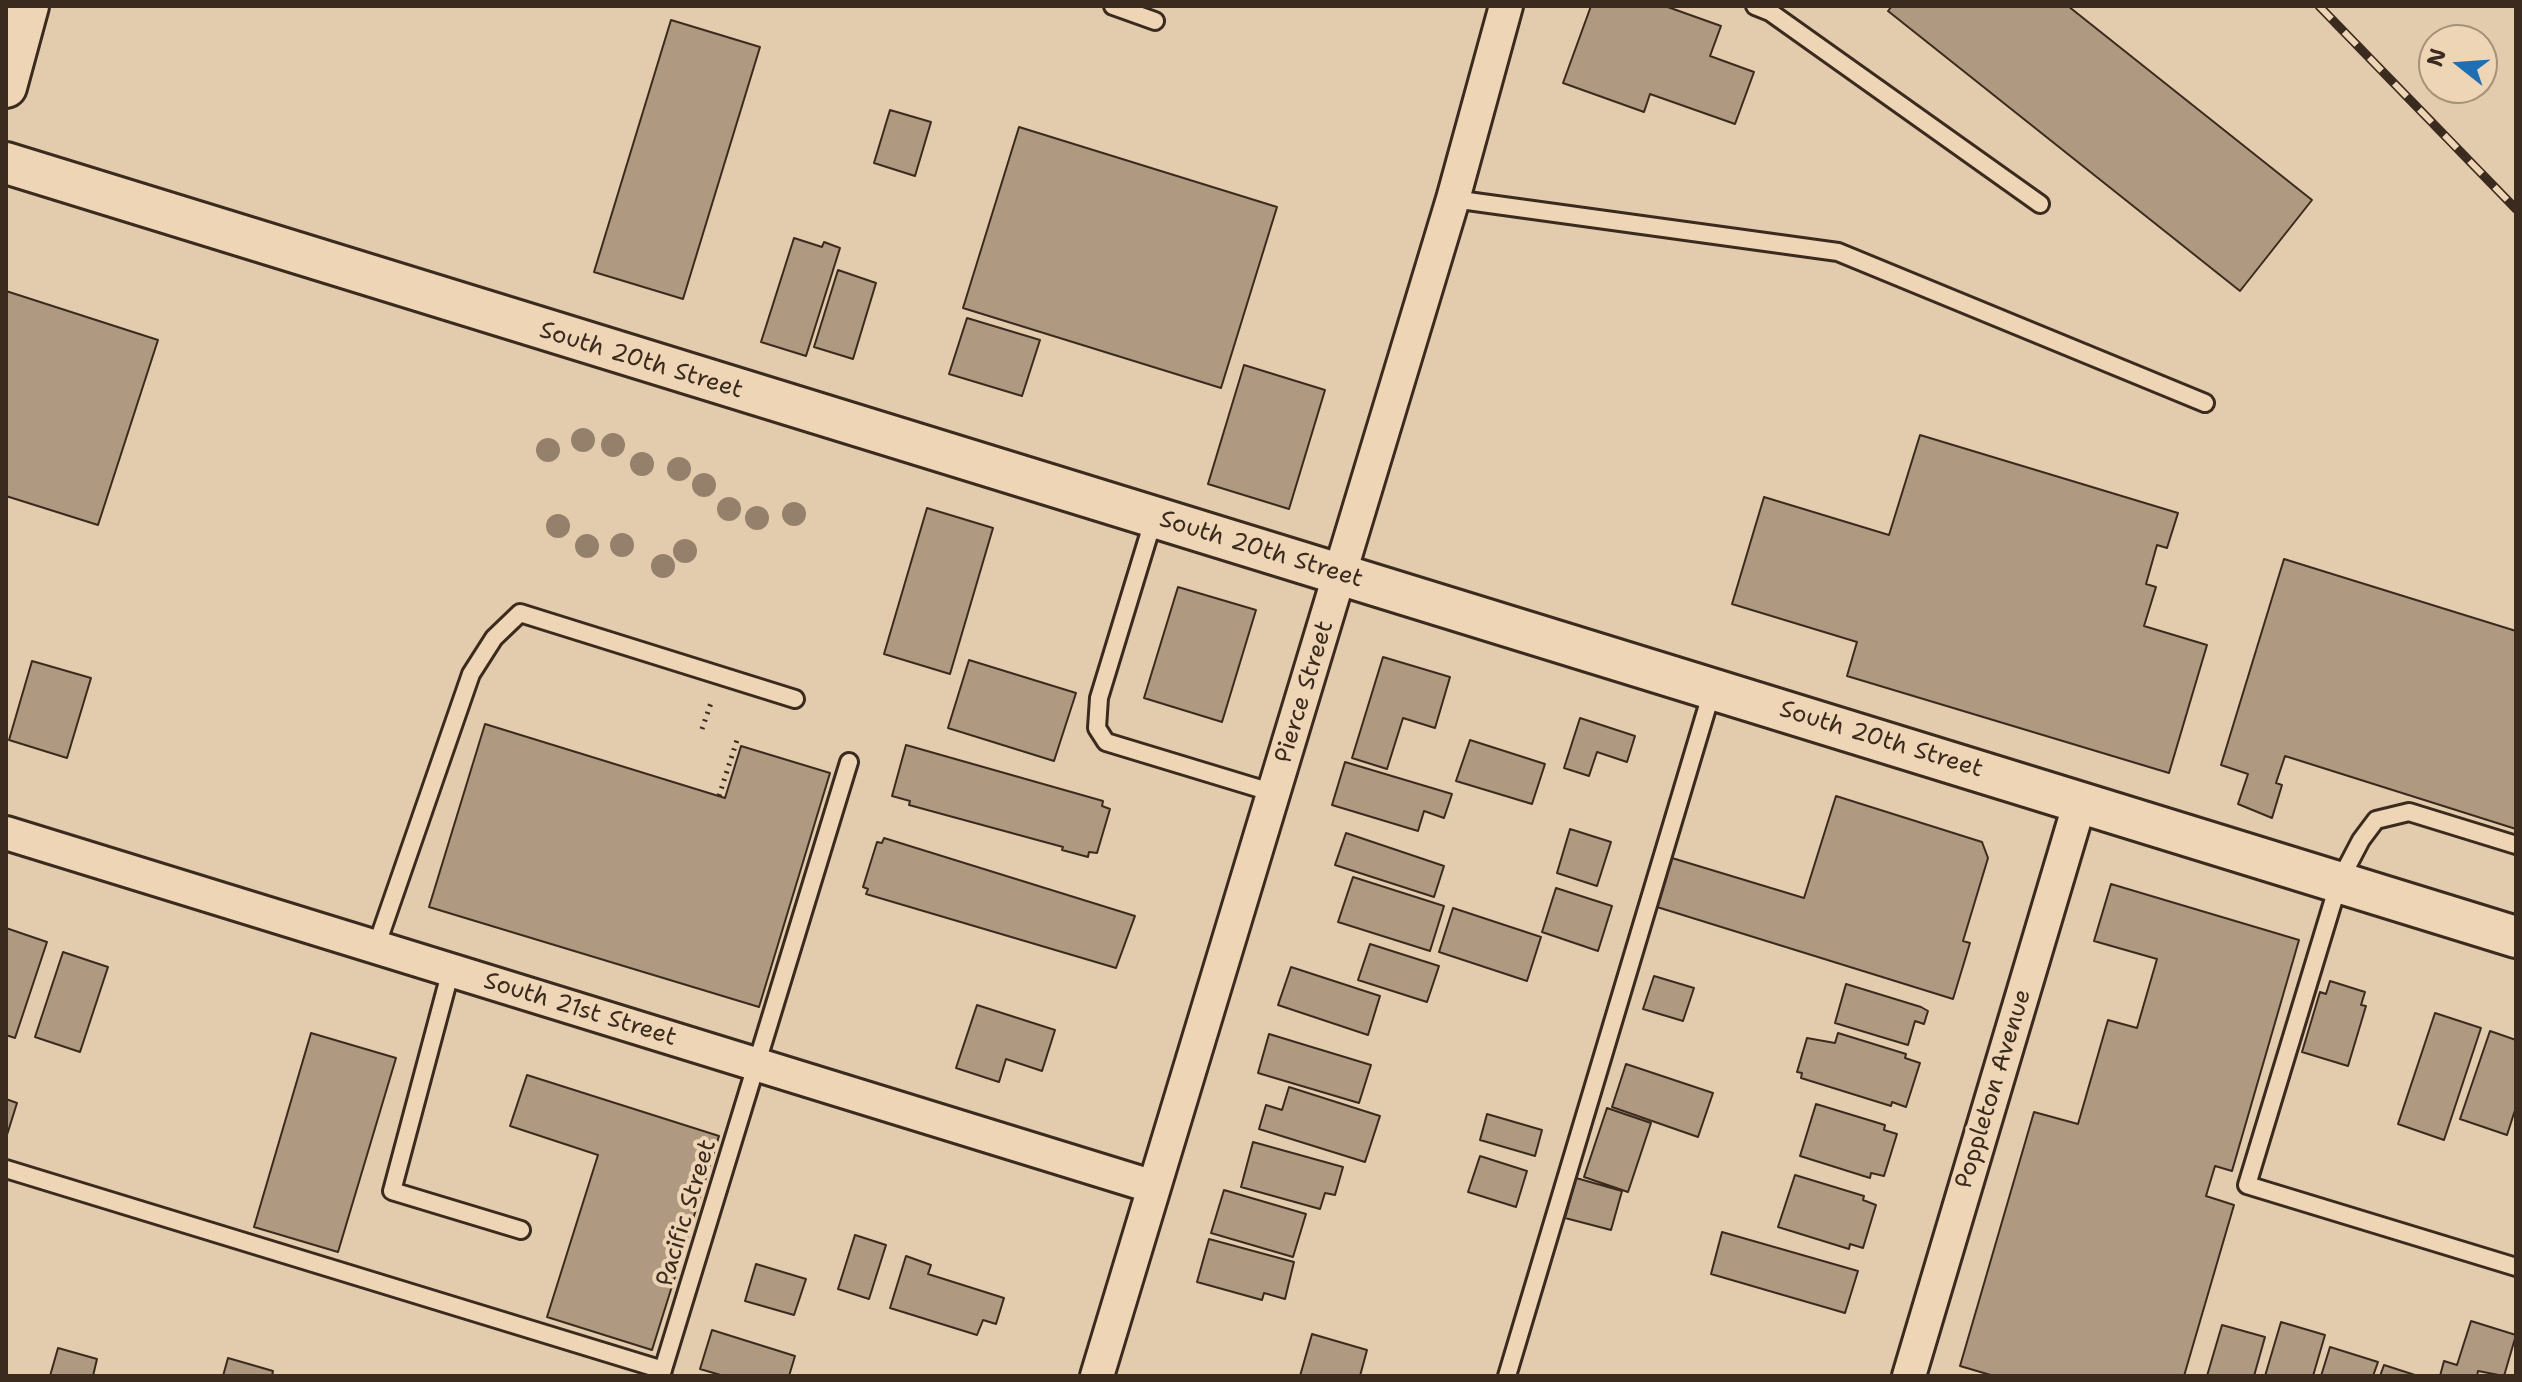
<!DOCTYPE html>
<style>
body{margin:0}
#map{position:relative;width:2522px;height:1382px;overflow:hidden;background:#e3cbad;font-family:"Shantell Sans",sans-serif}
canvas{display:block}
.frame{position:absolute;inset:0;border:8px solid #3b2a1e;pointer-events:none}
.north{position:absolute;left:2418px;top:24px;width:80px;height:80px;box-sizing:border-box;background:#eed5b6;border:2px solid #a69179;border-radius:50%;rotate:287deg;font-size:22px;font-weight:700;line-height:32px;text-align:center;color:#3b2a1e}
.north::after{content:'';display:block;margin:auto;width:28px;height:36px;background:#1f6fb2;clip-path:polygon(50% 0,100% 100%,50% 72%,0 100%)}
</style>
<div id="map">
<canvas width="2522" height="1382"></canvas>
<div class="frame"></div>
<div class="north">N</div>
</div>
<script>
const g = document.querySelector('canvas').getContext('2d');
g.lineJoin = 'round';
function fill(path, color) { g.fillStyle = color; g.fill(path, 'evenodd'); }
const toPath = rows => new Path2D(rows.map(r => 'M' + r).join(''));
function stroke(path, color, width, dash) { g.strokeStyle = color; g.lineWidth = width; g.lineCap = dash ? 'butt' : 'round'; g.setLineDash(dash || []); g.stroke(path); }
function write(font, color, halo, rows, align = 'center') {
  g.font = font + ' "Shantell Sans",sans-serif'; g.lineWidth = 8; g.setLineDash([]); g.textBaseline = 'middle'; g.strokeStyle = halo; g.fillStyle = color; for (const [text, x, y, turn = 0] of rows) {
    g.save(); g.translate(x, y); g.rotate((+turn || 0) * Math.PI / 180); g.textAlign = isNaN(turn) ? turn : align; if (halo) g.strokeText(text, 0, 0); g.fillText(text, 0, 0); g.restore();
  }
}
const building = toPath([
 [1591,6,1665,6,1721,26,1710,56,1754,72,1735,124,1650,94,1644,112,1563,83,1591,6],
 [1892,6,2068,6,2312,200,2240,291,1888,11,1892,6],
 [671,20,760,47,683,299,594,272,671,20],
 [890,110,931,122,915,176,874,163,890,110],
 [1019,127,1277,207,1221,388,963,308,1019,127],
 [794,238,822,247,824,242,840,248,806,356,761,342,794,238],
 [838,270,876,283,853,359,814,347,838,270],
 [6,291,158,340,98,525,6,496,6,291],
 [967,318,1040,340,1022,396,949,374,967,318],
 [1244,365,1325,390,1289,509,1208,484,1244,365],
 [1920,435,2178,513,2167,548,2157,545,2146,584,2156,587,2144,626,2207,645,2169,773,1847,676,1857,642,1732,604,1764,497,1889,535,1920,435],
 [927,508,993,528,950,674,884,654,927,508],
 [2284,559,2516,631,2516,829,2285,756,2276,783,2282,785,2272,818,2238,804,2248,774,2221,765,2284,559],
 [1178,587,1256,610,1222,722,1144,698,1178,587],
 [1383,657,1450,677,1435,728,1403,718,1387,769,1352,758,1383,657],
 [969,660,1076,693,1054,761,948,728,969,660],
 [32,661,91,678,67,758,9,740,32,661],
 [1580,718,1635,736,1627,762,1597,752,1589,776,1564,768,1580,718],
 [485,724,725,798,741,746,830,773,759,1007,429,907,485,724],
 [1470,740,1545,764,1532,804,1456,781,1470,740],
 [906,745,1103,801,1102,806,1110,809,1097,853,1089,852,1088,857,1062,850,1063,847,909,805,910,801,892,796,906,745],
 [1345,762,1452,794,1444,818,1424,811,1418,831,1332,805,1345,762],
 [1836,796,1982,842,1988,858,1963,941,1970,943,1953,999,1657,907,1672,858,1804,898,1836,796],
 [1570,829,1611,842,1597,886,1557,873,1570,829],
 [1346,833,1444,866,1434,897,1335,865,1346,833],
 [884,838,1135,916,1116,968,866,894,868,889,863,887,877,842,882,843,884,838],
 [1353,877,1444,906,1430,951,1338,922,1353,877],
 [2111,884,2299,940,2232,1171,2215,1166,2206,1196,2234,1205,2184,1376,1994,1376,1960,1366,2034,1112,2078,1124,2108,1020,2137,1028,2157,959,2094,941,2111,884],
 [1556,888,1612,906,1598,951,1542,932,1556,888],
 [1453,908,1541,937,1527,981,1439,952,1453,908],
 [6,928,47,942,15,1038,6,1035,6,928],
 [1370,944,1439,966,1427,1002,1358,980,1370,944],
 [63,952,108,967,80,1052,35,1037,63,952],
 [1291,967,1380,996,1368,1035,1278,1005,1291,967],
 [1654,976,1694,988,1683,1021,1643,1009,1654,976],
 [2330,981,2365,992,2361,1005,2366,1006,2348,1066,2302,1052,2320,992,2326,994,2330,981],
 [1846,984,1921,1007,1928,1011,1924,1024,1915,1021,1908,1045,1835,1023,1846,984],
 [977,1005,1055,1030,1042,1071,1006,1059,999,1082,956,1068,977,1005],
 [2435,1013,2481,1028,2444,1140,2398,1124,2435,1013],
 [2490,1031,2516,1040,2516,1107,2507,1135,2460,1119,2490,1031],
 [311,1033,396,1058,338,1252,254,1227,311,1033],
 [1838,1033,1906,1054,1905,1058,1920,1063,1906,1107,1892,1102,1891,1106,1801,1078,1802,1073,1797,1072,1807,1038,1835,1043,1838,1033],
 [1269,1034,1371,1065,1359,1103,1258,1073,1269,1034],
 [1626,1064,1713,1093,1698,1137,1612,1107,1626,1064],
 [527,1075,719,1136,652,1350,547,1317,598,1155,510,1126,527,1075],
 [1289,1087,1380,1116,1365,1162,1259,1129,1266,1105,1282,1110,1289,1087],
 [6,1099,17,1103,6,1138,6,1099],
 [1816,1104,1885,1125,1884,1130,1897,1134,1884,1176,1871,1173,1870,1178,1800,1156,1816,1104],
 [1607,1108,1651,1123,1628,1192,1584,1177,1607,1108],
 [1487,1114,1542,1130,1535,1156,1480,1140,1487,1114],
 [1253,1142,1343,1167,1335,1195,1325,1193,1320,1209,1241,1187,1253,1142],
 [1480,1156,1527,1171,1516,1207,1468,1192,1480,1156],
 [1795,1175,1864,1196,1863,1200,1876,1205,1863,1248,1850,1244,1849,1249,1778,1227,1795,1175],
 [1576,1178,1622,1191,1611,1230,1565,1218,1576,1178],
 [1224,1190,1306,1214,1293,1257,1211,1233,1224,1190],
 [1722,1232,1858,1271,1845,1313,1711,1274,1722,1232],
 [855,1235,886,1245,869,1299,838,1289,855,1235],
 [1209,1239,1294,1262,1285,1299,1264,1293,1262,1300,1197,1282,1209,1239],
 [906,1256,931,1265,928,1274,1004,1298,996,1324,983,1320,977,1335,890,1308,906,1256],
 [756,1264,806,1279,794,1315,745,1301,756,1264],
 [2471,1321,2516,1335,2504,1376,2478,1371,2477,1376,2440,1376,2444,1361,2457,1365,2471,1321],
 [2281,1322,2325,1335,2313,1376,2265,1376,2281,1322],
 [2222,1325,2265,1337,2254,1376,2207,1376,2222,1325],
 [712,1330,795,1356,789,1376,724,1376,700,1369,712,1330],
 [1312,1334,1367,1350,1360,1376,1300,1376,1312,1334],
 [2330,1347,2378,1362,2373,1376,2321,1376,2330,1347],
 [58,1348,97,1359,93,1376,50,1376,58,1348],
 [228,1358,273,1371,272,1376,223,1376,228,1358],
 [2384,1365,2418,1376,2380,1376,2384,1365]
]);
const path = toPath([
 [702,729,712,700],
 [719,796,737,740]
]);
const service = toPath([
 [1113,6,1155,21],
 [1755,6,1770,12,2040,204],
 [1453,199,1838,252,2205,403],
 [1154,518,1099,698,1097,728,1106,742,1274,793],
 [2516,845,2409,812,2376,820,2361,840,2339,882,2247,1185,2516,1267],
 [376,947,471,674,494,638,520,613,795,699],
 [451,970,392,1191,521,1230],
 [6,1169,663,1370],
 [661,1376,849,762],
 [1507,1376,1713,688]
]);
const minor = toPath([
 [6,833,1154,1187],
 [1097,1376,1453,199,1506,6],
 [1909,1376,2080,802]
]);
const tertiary = toPath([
 [6,87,28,6],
 [6,163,2516,937]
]);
const rail = toPath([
 [2319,6,2516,209]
]);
const trees = [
 [583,440],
 [613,445],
 [548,450],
 [642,464],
 [679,469],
 [704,485],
 [729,509],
 [794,514],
 [757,518],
 [558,526],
 [622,545],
 [587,546],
 [685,551],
 [663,566]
];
const streetNames = [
 ["South 20th Street",641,361,17],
 ["South 20th Street",1261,550,17],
 ["Pierce Street",1305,692,-73],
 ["South 20th Street",1881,740,17],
 ["South 21st Street",580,1010,17],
 ["Poppleton Avenue",1994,1089,-73],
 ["Pacific Street",687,1213,-73]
];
fill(building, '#af9980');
stroke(building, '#3b2a1e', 2);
stroke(service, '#3b2a1e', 22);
stroke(minor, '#3b2a1e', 38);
stroke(tertiary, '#3b2a1e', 46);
stroke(path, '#3b2a1e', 5, [2, 6]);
stroke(service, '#eed5b6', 16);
stroke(minor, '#eed5b6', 32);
stroke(tertiary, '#eed5b6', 40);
stroke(rail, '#3b2a1e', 9);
stroke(rail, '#eed5b6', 6, [18]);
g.fillStyle = '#95816b';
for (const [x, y] of trees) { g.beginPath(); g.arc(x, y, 12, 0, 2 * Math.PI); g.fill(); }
write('24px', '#3b2a1e', '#eed5b6', streetNames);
</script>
